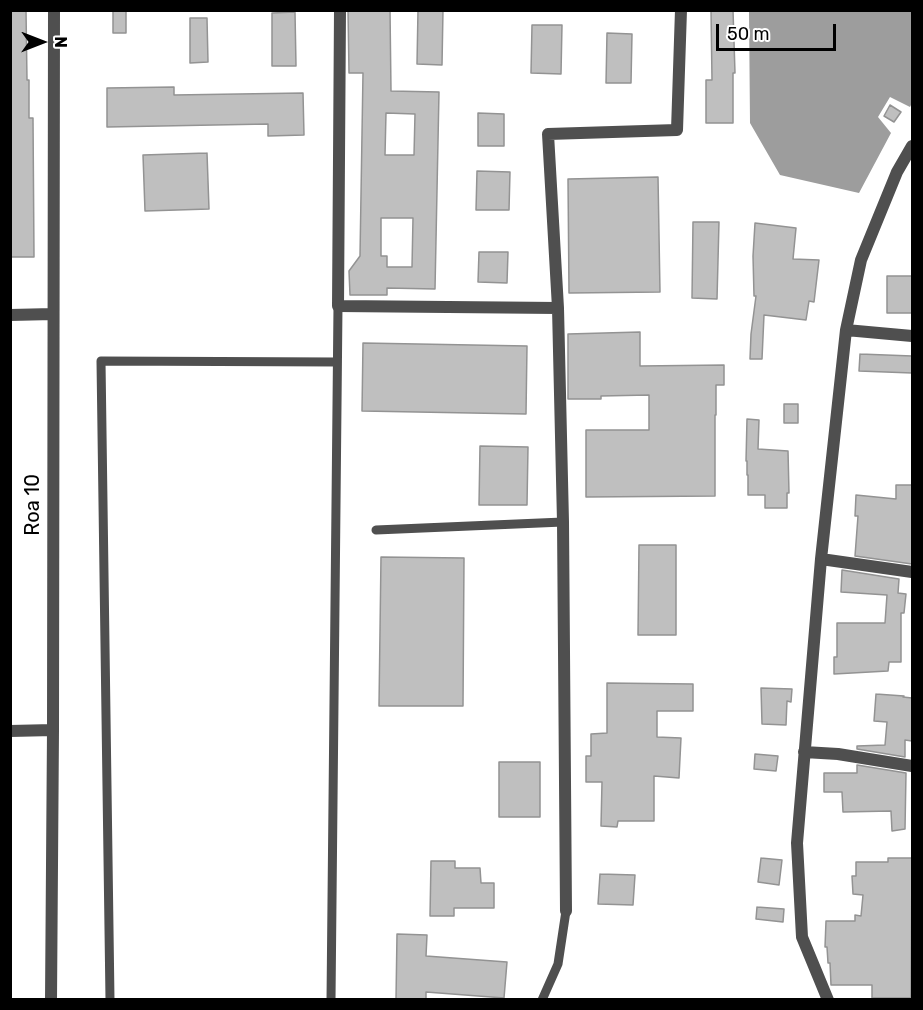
<!DOCTYPE html>
<style>
body{margin:0}
#map{position:relative;width:923px;height:1010px;overflow:hidden;background:#fff;font-family:Rubik,sans-serif}
canvas{display:block}
.frame{position:absolute;inset:0;border:12px solid #000;pointer-events:none}
.north{position:absolute;left:12px;top:12px;width:60px;height:60px;-webkit-text-stroke:4px #fff;paint-order:stroke;rotate:90deg;font-size:16px;font-weight:700;line-height:24px;text-align:center;color:#000}
.north::after{content:'';display:block;margin:auto;width:21px;height:27px;background:#000;clip-path:polygon(50% 0,100% 100%,50% 72%,0 100%)}
.scale{position:absolute;left:716px;top:24px;width:120px;height:27px;box-sizing:border-box;border:3px solid #000;border-top:0;padding-left:8px;font-size:18px;line-height:21px;white-space:nowrap;color:#000;-webkit-text-stroke:4px #fff;paint-order:stroke}
</style>
<div id="map">
<canvas width="923" height="1010"></canvas>
<div class="frame"></div>
<div class="north">N</div>
<div class="scale">50 m</div>
</div>
<script>
const g = document.querySelector('canvas').getContext('2d');
g.lineJoin = 'round';
function fill(path, color) { g.fillStyle = color; g.fill(path, 'evenodd'); }
const toPath = rows => new Path2D(rows.map(r => 'M' + r).join(''));
function stroke(path, color, width, dash) { g.strokeStyle = color; g.lineWidth = width; g.lineCap = dash ? 'butt' : 'round'; g.setLineDash(dash || []); g.stroke(path); }
function write(font, color, halo, rows, align = 'center') {
  g.font = font + ' Rubik,sans-serif'; g.lineWidth = 5; g.setLineDash([]); g.textBaseline = 'middle'; g.strokeStyle = halo; g.fillStyle = color; for (const [text, x, y, turn = 0] of rows) {
    g.save(); g.translate(x, y); g.rotate((+turn || 0) * Math.PI / 180); g.textAlign = isNaN(turn) ? turn : align; if (halo) g.strokeText(text, 0, 0); g.fillText(text, 0, 0); g.restore();
  }
}
const water = toPath([
 [749,11,912,11,912,103,910,107,890,97,878,117,891,133,859,193,780,175,750,123]
]);
const building = toPath([
 [10,10,26,10,27,80,29,80,29,118,33,118,34,257,10,257,10,10],
 [113,10,126,10,126,33,113,33,113,10],
 [348,10,390,10,391,91,439,92,435,289,387,288,387,295,350,295,349,271,360,256,363,73,349,73,348,10],
 [386,113,415,114,414,155,385,155,386,113],
 [381,218,413,218,412,267,387,267,387,256,381,256,381,218],
 [418,10,443,10,442,65,417,64,418,10],
 [711,10,733,10,735,73,733,73,733,123,706,123,706,80,712,80,711,10],
 [295,12,296,66,272,66,272,13,295,12],
 [190,18,207,18,208,62,190,63,190,18],
 [532,25,562,25,561,74,531,73,532,25],
 [607,33,632,34,631,83,606,83,607,33],
 [174,87,174,95,303,93,304,135,268,136,268,124,107,127,107,88,174,87],
 [890,105,901,112,894,122,884,116,890,105],
 [478,113,504,114,504,146,478,146,478,113],
 [207,153,209,209,145,211,143,155,207,153],
 [477,171,510,172,509,210,476,210,477,171],
 [658,177,660,292,569,293,568,179,658,177],
 [693,222,719,222,717,299,692,298,693,222],
 [755,223,796,228,793,259,819,260,814,302,809,301,806,320,764,315,762,359,750,359,751,334,756,296,754,296,753,256,755,223],
 [479,252,508,252,507,283,478,282,479,252],
 [887,276,912,276,912,313,887,313,887,276],
 [640,332,640,366,724,365,724,385,716,385,716,415,715,415,715,496,586,497,586,430,649,430,649,395,601,396,601,399,568,399,568,334,640,332],
 [363,343,527,346,526,414,362,411,363,343],
 [860,354,912,356,912,373,859,371,860,354],
 [784,404,798,404,798,423,784,423,784,404],
 [747,419,759,420,758,449,788,451,789,493,787,493,787,508,765,508,765,495,748,495,748,475,747,475,747,461,746,461,747,419],
 [480,446,528,447,527,505,479,505,480,446],
 [896,485,912,485,912,564,855,556,858,516,855,516,856,495,896,499,896,485],
 [639,545,676,545,676,635,638,635,639,545],
 [381,557,464,558,463,706,379,706,381,557],
 [842,570,899,579,898,593,906,594,904,613,901,613,901,662,889,662,888,671,834,674,834,657,837,657,837,623,885,623,887,595,841,592,842,570],
 [607,683,693,684,693,711,657,711,657,737,681,738,679,778,654,776,654,821,618,821,617,827,601,826,602,782,586,782,586,756,591,756,591,734,607,733,607,683],
 [761,688,792,689,791,702,787,701,786,725,762,724,761,688],
 [876,694,904,696,903,697,912,698,912,741,905,740,905,757,857,749,857,746,885,745,887,722,874,721,876,694],
 [755,754,778,756,776,771,754,769,755,754],
 [499,762,540,762,540,817,499,817,499,762],
 [857,765,906,773,905,829,892,831,891,811,843,812,842,792,824,792,824,773,857,773,857,765],
 [761,858,782,860,779,885,758,882,761,858],
 [888,858,912,858,911,998,872,998,872,985,831,985,830,963,828,963,827,947,825,947,826,921,855,921,855,915,861,916,863,895,853,894,852,876,856,876,856,862,888,862,888,858],
 [431,861,455,861,455,868,480,868,481,883,494,883,494,908,454,908,454,916,430,916,431,861],
 [600,874,635,875,633,905,598,904,600,874],
 [757,907,784,909,783,922,756,919,757,907],
 [397,934,427,935,426,956,507,962,504,998,426,992,426,999,396,999,397,934]
]);
const lane = toPath([
 [376,530,563,522],
 [110,1000,101,361,337,362],
 [331,1000,338,306],
 [542,1000,558,964,566,911]
]);
const street = toPath([
 [340,10,338,306,558,308],
 [10,315,53,314],
 [846,330,912,336],
 [821,559,912,572],
 [10,731,53,730],
 [804,752,838,754,912,766],
 [566,911,563,522,558,308,548,134,677,130,681,10],
 [51,1000,53,730,54,10],
 [828,1000,802,937,797,843,821,559,846,330,861,260,897,172,912,146]
]);
const streetNames = [
 ["Roa 10",33,505,-90]
];
fill(water, '#9d9d9d');
fill(building, '#bfbfbf');
stroke(building, '#939393', 1.5);
stroke(lane, '#4f4f4f', 9);
stroke(street, '#4f4f4f', 12);
write('20px', '#000', '#fff', streetNames);
</script>
